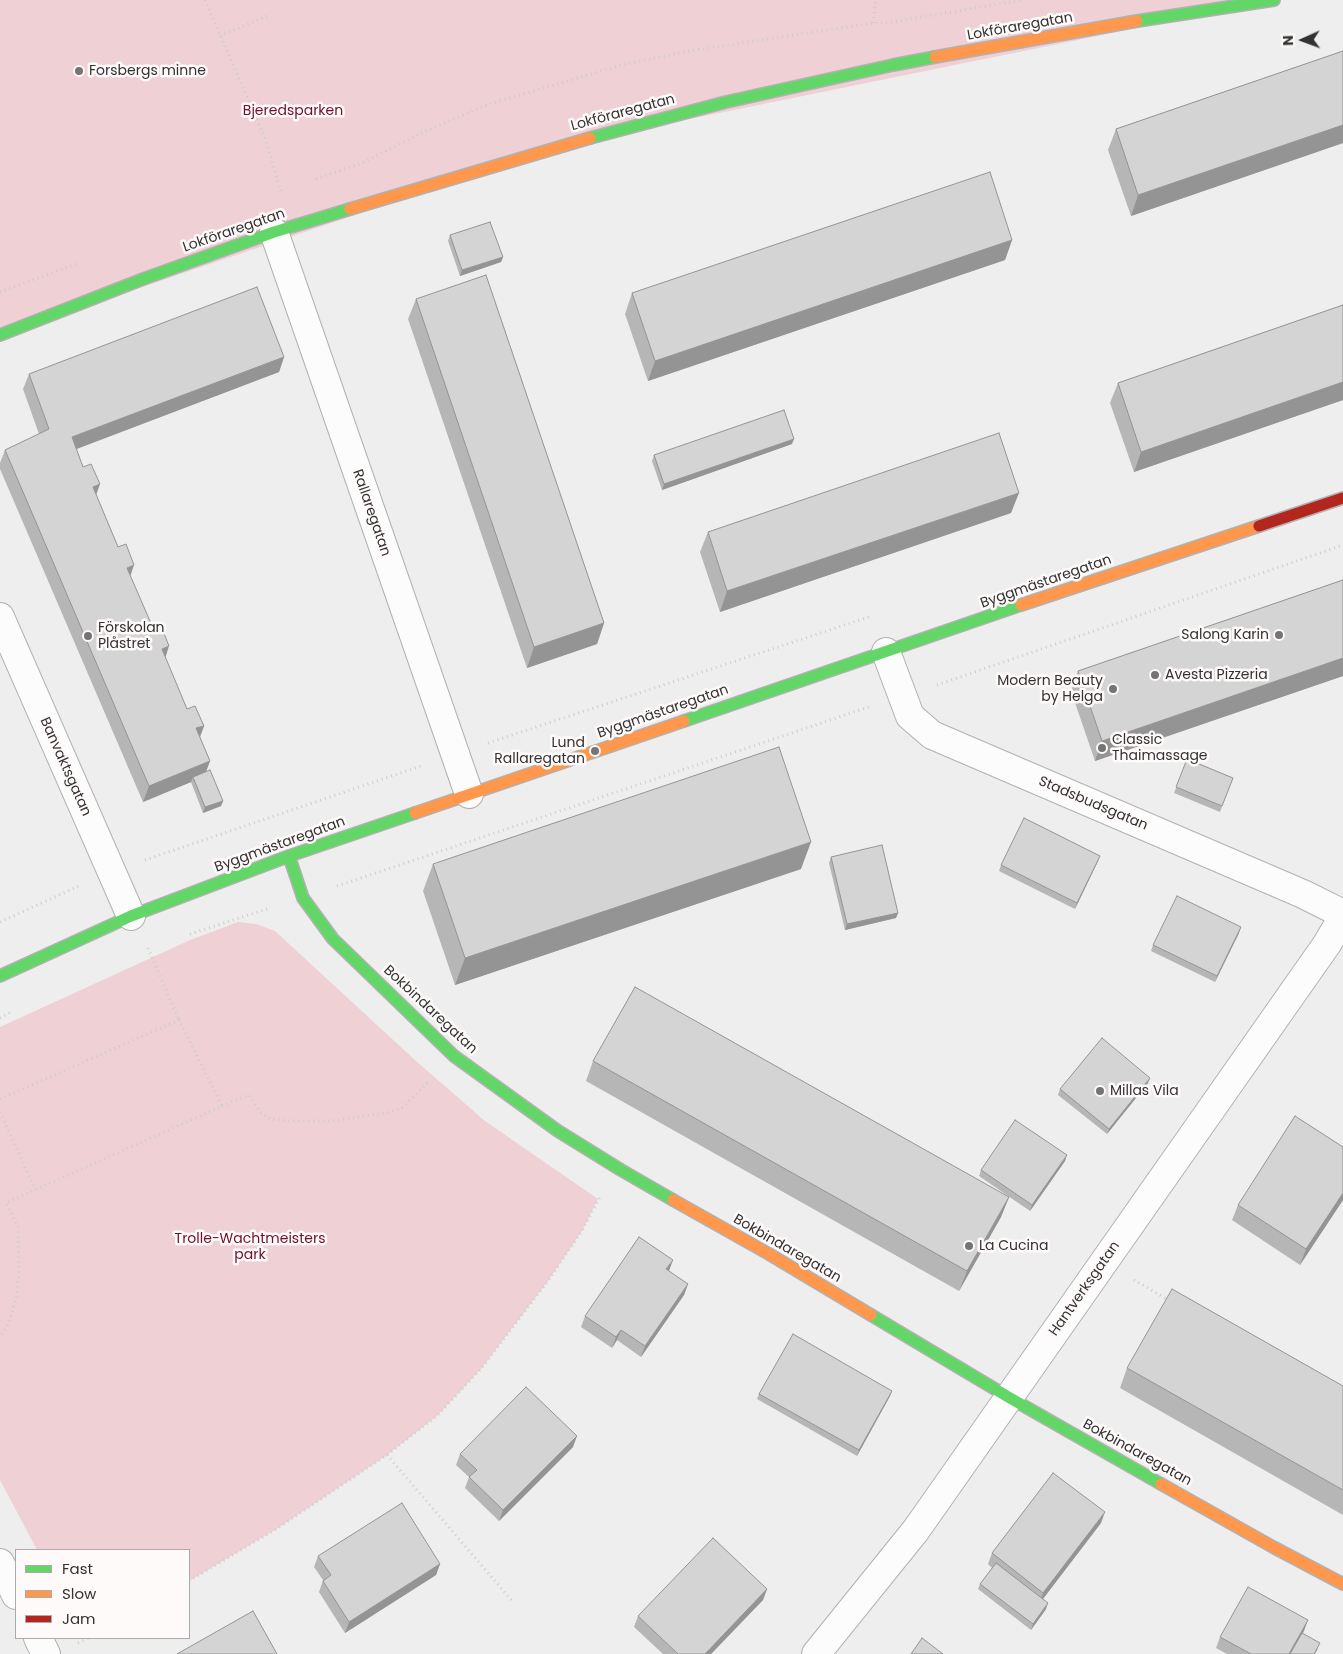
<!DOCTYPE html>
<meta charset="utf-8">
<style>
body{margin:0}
#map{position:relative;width:1343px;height:1654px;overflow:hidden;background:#efeeee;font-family:Poppins,sans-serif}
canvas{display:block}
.legend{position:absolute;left:15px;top:1549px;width:175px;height:90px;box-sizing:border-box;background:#fefafa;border:1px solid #adaaaa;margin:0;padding:6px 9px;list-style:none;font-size:15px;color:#333132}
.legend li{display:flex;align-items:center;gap:10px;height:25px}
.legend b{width:25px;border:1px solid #adaaaa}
.north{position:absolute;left:1278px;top:15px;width:50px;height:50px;-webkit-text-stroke:4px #fefafa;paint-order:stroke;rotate:268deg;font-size:14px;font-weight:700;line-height:20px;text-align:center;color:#333132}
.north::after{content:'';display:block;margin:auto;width:18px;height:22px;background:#333132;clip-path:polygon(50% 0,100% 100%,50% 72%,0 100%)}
</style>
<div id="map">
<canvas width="1343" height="1654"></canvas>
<ul class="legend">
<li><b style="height:6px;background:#63d668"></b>Fast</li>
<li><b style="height:6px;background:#ff974d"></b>Slow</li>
<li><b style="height:6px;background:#b3261e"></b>Jam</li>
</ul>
<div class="north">N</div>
</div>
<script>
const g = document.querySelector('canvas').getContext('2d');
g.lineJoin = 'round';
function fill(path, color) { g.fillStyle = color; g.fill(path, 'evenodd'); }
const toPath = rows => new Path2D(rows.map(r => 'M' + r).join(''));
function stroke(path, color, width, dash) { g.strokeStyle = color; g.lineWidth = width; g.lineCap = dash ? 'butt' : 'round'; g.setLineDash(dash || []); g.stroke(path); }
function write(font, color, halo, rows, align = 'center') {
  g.font = font + ' Poppins,sans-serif'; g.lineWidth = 5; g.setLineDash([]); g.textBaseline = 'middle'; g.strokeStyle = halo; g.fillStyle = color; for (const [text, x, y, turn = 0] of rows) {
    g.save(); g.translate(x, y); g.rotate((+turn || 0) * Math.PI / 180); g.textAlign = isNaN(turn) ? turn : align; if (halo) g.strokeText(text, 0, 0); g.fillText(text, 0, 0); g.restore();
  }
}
const green = toPath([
 [0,0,1274,0,562,145,0,335],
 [238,922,256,924,275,931,416,1061,485,1121,598,1199,582,1231,548,1281,481,1369,437,1416,387,1455,275,1530,189,1581,189,1550,37,1550,0,1480,0,1027,188,941]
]);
const path = toPath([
 [205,0,266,141,281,192],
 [873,23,876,0],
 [220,36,267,16],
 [316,179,362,163,428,130,489,104,622,65,689,51,873,23,886,23,1022,0],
 [0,292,79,263],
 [937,685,1343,545],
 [488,743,872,616],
 [145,860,421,766],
 [337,886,869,707],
 [0,922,79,886],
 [190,934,270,908],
 [148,948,179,1020],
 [0,1018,13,1011],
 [0,1099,179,1020,222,1106,6,1203,18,1227,19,1273,16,1298,8,1325,0,1337],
 [222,1106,249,1095,260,1112,270,1119,290,1121,332,1121,391,1112,402,1108,430,1080],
 [0,1112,35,1189],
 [1134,1280,1170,1301],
 [387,1455,513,1602],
 [189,1581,275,1530,387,1455,437,1416,481,1369,548,1281,582,1231,600,1197],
 [78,1643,89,1638]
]);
const street = toPath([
 [274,232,469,794],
 [0,617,131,916],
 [886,652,910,716,932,735,1303,894,1343,914],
 [0,1563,16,1595],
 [38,1638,46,1654],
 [816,1654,916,1530,1327,944,1343,917]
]);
const fast = toPath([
 [1137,21,1274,0],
 [590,138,726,102,893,65,935,57],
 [0,335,143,279,274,232,350,209],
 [684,721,1021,605],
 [289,856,303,898,333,939,454,1056,558,1131,621,1170,673,1200],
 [0,976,131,916,289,856,415,813],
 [871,1315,1010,1398,1161,1484]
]);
const slow = toPath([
 [935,57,1137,21],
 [350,209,590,138],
 [1021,605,1259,526],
 [415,813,684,721],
 [673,1200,769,1254,871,1315],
 [1161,1484,1273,1547,1343,1584]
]);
const jam = toPath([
 [1259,526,1343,498]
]);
const wall = toPath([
 [1343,51,1343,143,1131,216,1108,150,1116,129],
 [450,235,503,257,501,262,460,276,448,241],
 [1012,240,1005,260,648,381,625,314,632,293],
 [416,299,604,623,597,644,527,668,408,319],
 [1343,305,1343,400,1134,472,1110,403,1118,383],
 [284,357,279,372,76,449,83,467,100,484,96,495,187,709,204,726,200,737,210,761,206,772,223,801,221,806,203,813,191,782,143,802,0,469,0,463,5,450,39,434,23,389,29,374],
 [792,444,662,490,652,461,654,455],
 [1011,513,720,612,700,552,708,532],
 [1343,580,1343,676,1095,761,1071,691,1078,671],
 [1187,759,1233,778,1220,812,1174,793],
 [831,857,898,913,896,918,845,930,829,863],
 [1098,861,1075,909,999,871,1001,865],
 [433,864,801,869,455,985,423,891],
 [1239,933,1215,982,1151,951,1153,945],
 [593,1061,1009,1197,1001,1217,959,1291,586,1081],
 [1148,1083,1107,1134,1058,1095,1060,1089],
 [1065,1161,1030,1211,979,1176,981,1170],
 [1343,1200,1300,1265,1232,1220,1238,1205],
 [668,1271,688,1284,684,1295,641,1357,617,1340,612,1348,581,1327,585,1316],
 [1127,1368,1343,1386,1343,1515,1120,1388],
 [892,1391,890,1396,857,1456,757,1399,759,1394],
 [573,1447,499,1521,465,1488,469,1477,456,1465,460,1454],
 [1101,1523,1043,1599,1046,1609,1031,1630,978,1589,980,1584,992,1568,988,1564,992,1553],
 [318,1556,440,1564,436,1575,345,1633,319,1592,323,1580,314,1567],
 [767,1589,763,1600,711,1654,663,1654,634,1627,638,1616],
 [1308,1620,1302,1633,1318,1649,1315,1654,1227,1654,1216,1648,1220,1637]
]);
const shadedWall = toPath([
 [1343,125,1343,143,1131,216,1138,195],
 [1012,240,1005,260,648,381,655,361],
 [503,257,501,262,460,276,462,270],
 [284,357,279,372,66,453,72,437],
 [1343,382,1343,400,1134,472,1141,452],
 [794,439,792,444,662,490,664,484],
 [100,484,94,500,93,487],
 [1019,493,1011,513,720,612,727,591],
 [134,565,129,580,127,568],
 [604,623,597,644,527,668,534,647],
 [169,646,164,662,162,649],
 [1343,658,1343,676,1095,761,1102,741],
 [204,726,198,742,196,728],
 [210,761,204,777,193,777,191,782,143,802,149,786],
 [223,801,221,806,203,813,205,807],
 [811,842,801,869,455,985,465,958],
 [1100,856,1098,861,1075,909,1077,903],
 [898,913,896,918,845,930,847,924],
 [1241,927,1239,933,1215,982,1217,976],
 [1150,1078,1148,1083,1107,1134,1109,1129],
 [1067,1155,1065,1161,1030,1211,1032,1205],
 [1343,1193,1343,1200,1300,1265,1306,1249],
 [1009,1197,1001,1217,959,1291,967,1271],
 [673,1260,669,1271,666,1269],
 [688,1284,684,1295,641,1357,645,1346],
 [621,1330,617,1340,612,1348,616,1337],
 [892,1391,890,1396,857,1456,859,1450],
 [577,1436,573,1447,499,1521,503,1510],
 [1105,1512,1101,1523,1039,1604,1043,1593],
 [440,1564,436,1575,345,1633,349,1622],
 [767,1589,763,1600,711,1654,705,1654],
 [1048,1603,1046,1609,1031,1630,1033,1624],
 [1308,1620,1304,1631,1291,1654,1289,1654]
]);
const building = toPath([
 [1343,51,1343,125,1138,195,1116,129,1343,51],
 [990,172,1012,240,655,361,632,293,990,172],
 [490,222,503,257,462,270,450,235,490,222],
 [486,275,604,623,534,647,416,299,486,275],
 [257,287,284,357,72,437,83,467,91,464,100,484,93,487,118,547,126,544,134,565,127,568,153,628,160,625,165,636,169,646,162,649,187,709,195,706,204,726,196,728,210,761,149,786,5,450,49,429,29,374,257,287],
 [1343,305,1343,382,1141,452,1118,383,1343,305],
 [784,410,794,439,664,484,654,455,784,410],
 [999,433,1019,493,727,591,708,532,999,433],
 [1343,580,1343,658,1102,741,1078,671,1343,580],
 [779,747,811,842,465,958,433,864,779,747],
 [1187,759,1233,778,1222,806,1176,787,1187,759],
 [210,770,223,801,205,807,193,777,210,770],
 [1024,818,1100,856,1077,903,1001,865,1024,818],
 [882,845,898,913,847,924,831,857,882,845],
 [1177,896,1241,927,1217,976,1153,945,1177,896],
 [635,987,1009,1197,967,1271,593,1061,635,987],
 [1102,1038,1150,1078,1109,1129,1060,1089,1102,1038],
 [1295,1116,1343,1147,1343,1193,1306,1249,1238,1205,1295,1116],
 [1015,1120,1067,1155,1032,1205,981,1170,1015,1120],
 [639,1237,673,1260,666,1269,688,1284,645,1346,621,1330,616,1337,585,1316,639,1237],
 [1172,1289,1343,1386,1343,1490,1127,1368,1172,1289],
 [793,1334,892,1391,859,1450,759,1394,793,1334],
 [526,1387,577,1436,503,1510,469,1477,477,1470,460,1454,526,1387],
 [1053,1473,1105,1512,1043,1593,992,1553,1053,1473],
 [402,1503,440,1564,349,1622,323,1581,331,1575,318,1556,402,1503],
 [713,1538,767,1589,705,1654,678,1654,638,1616,713,1538],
 [996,1563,1048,1603,1033,1624,980,1584,996,1563],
 [1248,1587,1308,1620,1289,1654,1251,1654,1220,1637,1248,1587],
 [253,1611,277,1654,177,1654,253,1611],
 [1302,1633,1320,1643,1314,1654,1290,1654,1302,1633],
 [922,1638,943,1654,911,1654,922,1638]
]);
const markers = [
 [79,71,5,"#757374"],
 [1279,635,5,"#757374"],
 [88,636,5,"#757374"],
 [1155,675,5,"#757374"],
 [1113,689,5,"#757374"],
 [1102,748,5,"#757374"],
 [595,751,5,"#757374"],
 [1100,1091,5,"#757374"],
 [969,1246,5,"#757374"]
];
const streetNames = [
 ["Lokföraregatan",1020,27,-10],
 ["Lokföraregatan",623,113,-15],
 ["Lokföraregatan",234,231,-19],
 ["Rallaregatan",371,513,71],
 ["Byggmästaregatan",1046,582,-19],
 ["Byggmästaregatan",663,712,-19],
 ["Banvaktsgatan",65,767,66],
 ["Stadsbudsgatan",1093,804,23],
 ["Byggmästaregatan",280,845,-20],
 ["Bokbindaregatan",430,1010,43],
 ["Bokbindaregatan",787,1249,30],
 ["Hantverksgatan",1085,1289,-55],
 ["Bokbindaregatan",1137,1453,29]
];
const poiNames = [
 ["Forsbergs minne",89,71],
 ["Förskolan",98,628],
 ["Plåstret",98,644],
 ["Salong Karin",1269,635,"right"],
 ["Avesta Pizzeria",1165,675],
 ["Modern Beauty",1103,681,"right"],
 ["by Helga",1103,697,"right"],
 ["Classic",1112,740],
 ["Thaimassage",1112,756],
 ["Lund",585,743,"right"],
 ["Rallaregatan",585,759,"right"],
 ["Millas Vila",1110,1091],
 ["La Cucina",979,1246]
];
const parkNames = [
 ["Bjeredsparken",293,111],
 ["Trolle-Wachtmeisters",250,1239],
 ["park",250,1255]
];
fill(green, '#eed0d5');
stroke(street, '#b2b1b1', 30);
stroke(fast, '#b2b1b1', 14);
stroke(slow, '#b2b1b1', 14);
stroke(jam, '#b2b1b1', 14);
stroke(path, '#cecccd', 3, [1, 4]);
stroke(street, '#fdfcfc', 28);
stroke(fast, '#63d668', 11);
stroke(slow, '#ff974d', 11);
stroke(jam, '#b3261e', 11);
fill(wall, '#b7b6b6');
fill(shadedWall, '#959494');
fill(building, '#d5d4d4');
stroke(building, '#959494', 1);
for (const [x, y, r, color] of markers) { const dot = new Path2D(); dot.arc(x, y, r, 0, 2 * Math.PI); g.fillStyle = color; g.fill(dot); stroke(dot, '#fefafa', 2); }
write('14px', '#333132', '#fefafa', streetNames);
write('14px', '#333132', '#fefafa', poiNames, 'left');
write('14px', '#700e2e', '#fefafa', parkNames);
</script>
